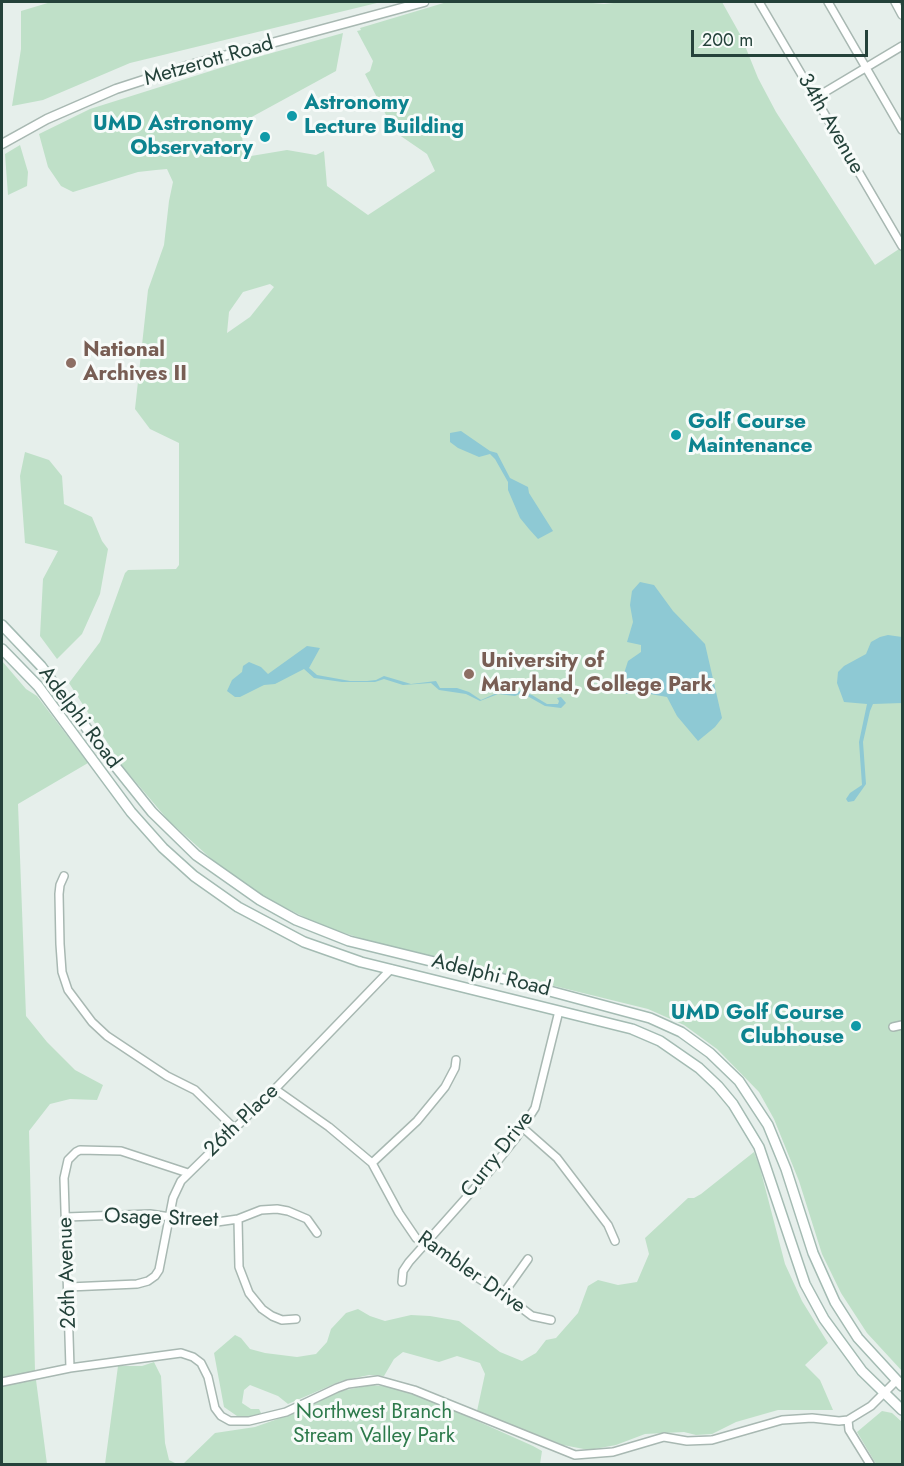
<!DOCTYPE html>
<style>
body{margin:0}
#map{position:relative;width:904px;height:1466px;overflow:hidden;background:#e6efeb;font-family:Jost,sans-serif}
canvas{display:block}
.frame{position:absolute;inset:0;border:3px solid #24423a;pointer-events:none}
.scale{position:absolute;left:691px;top:30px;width:177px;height:27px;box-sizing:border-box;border:3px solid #24423a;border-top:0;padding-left:8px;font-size:18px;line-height:21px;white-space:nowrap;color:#24423a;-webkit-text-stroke:4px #f7fbf9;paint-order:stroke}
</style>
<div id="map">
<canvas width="904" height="1466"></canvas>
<div class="frame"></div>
<div class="scale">200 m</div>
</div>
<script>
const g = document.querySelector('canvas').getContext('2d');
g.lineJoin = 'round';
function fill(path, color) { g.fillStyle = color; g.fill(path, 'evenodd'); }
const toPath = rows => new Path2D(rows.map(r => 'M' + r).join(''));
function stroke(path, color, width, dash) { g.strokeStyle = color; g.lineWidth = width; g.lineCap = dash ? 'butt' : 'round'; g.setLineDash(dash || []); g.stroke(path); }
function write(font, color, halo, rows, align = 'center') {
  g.font = font + ' Jost,sans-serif'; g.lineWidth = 6; g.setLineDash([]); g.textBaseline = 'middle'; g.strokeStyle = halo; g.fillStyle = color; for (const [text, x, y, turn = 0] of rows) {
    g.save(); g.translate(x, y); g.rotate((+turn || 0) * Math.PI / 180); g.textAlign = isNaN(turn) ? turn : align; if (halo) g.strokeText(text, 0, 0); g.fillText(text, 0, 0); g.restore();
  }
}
const green = toPath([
 [51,2,381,2,130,63,43,100,12,106,21,49,21,11],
 [447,2,580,2,604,4,623,2,722,2,741,36,758,78,776,112,875,265,902,247,902,1371,867,1333,841,1293,822,1254,799,1181,774,1119,759,1092,717,1049,684,1025,648,1009,363,939,320,925,268,899,217,864,168,820,123,767,69,683,100,642,125,573,128,570,176,569,179,565,179,443,150,429,135,409,148,290,164,245,169,201,173,182,167,169,156,170,138,172,73,192,61,186,48,167,39,134,90,109,236,63,343,33,336,71,248,119,241,128,243,144,251,156,287,150,316,155,324,151,327,186,368,215,435,171,427,154,392,130,386,115,365,74,370,71,373,61,357,31,361,30,360,28],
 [270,284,274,287,250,317,227,333,229,312,243,292],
 [20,145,28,172,27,186,8,195,5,154],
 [25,452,49,460,62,476,64,504,92,517,102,541,108,549,100,594,82,634,57,659,40,636,43,579,58,551,25,543,20,476],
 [2,661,26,689,37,696,88,763,18,804,26,1016,47,1042,75,1070,103,1085,97,1100,70,1099,50,1104,29,1131,35,1371,2,1379],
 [754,1152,760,1168,785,1264,802,1301,828,1343,805,1365,820,1380,833,1410,778,1410,736,1422,712,1434,696,1435,684,1432,645,1434,616,1445,589,1450,563,1445,477,1411,485,1374,480,1363,457,1356,439,1362,403,1352,394,1359,384,1376,369,1375,341,1381,288,1404,278,1396,250,1385,244,1390,242,1403,251,1409,259,1409,261,1413,256,1417,237,1416,224,1407,214,1353,235,1335,241,1338,250,1349,265,1353,297,1357,316,1354,327,1342,331,1329,346,1313,358,1309,370,1316,385,1321,411,1315,430,1316,459,1321,500,1352,522,1361,536,1353,546,1340,556,1338,578,1313,588,1286,598,1280,618,1285,637,1282,649,1254,645,1238,688,1198,694,1198,701,1194],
 [154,1362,161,1376,165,1443,169,1460,177,1464,105,1464,118,1366,142,1366],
 [36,1380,47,1464,2,1464,2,1386],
 [371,1385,391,1387,417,1394,533,1446,542,1451,540,1464,183,1464,215,1433,255,1427,286,1416,341,1391],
 [882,1411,892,1413,902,1422,902,1464,876,1464,857,1432]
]);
const water = toPath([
 [461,431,490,451,497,453,510,478,528,487,529,493,553,531,538,539,529,529,520,518,508,490,508,482,495,459,490,454,479,457,458,448,450,442,450,433],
 [640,582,654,585,673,611,705,644,722,718,715,727,698,741,677,716,667,697,639,692,626,694,620,686,628,661,641,652,641,645,627,642,633,622,630,605,632,591],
 [888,635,902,637,902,703,873,704,870,711,863,742,866,784,854,801,848,802,846,799,850,793,862,785,859,742,867,704,844,702,837,683,838,672,844,666,866,654,871,642,880,637],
 [307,646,320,648,309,668,317,675,350,681,367,681,376,680,384,676,411,684,436,681,440,688,457,688,469,692,481,700,499,692,515,693,520,691,532,695,547,704,558,704,559,701,557,698,561,697,566,703,561,708,545,706,522,693,515,696,498,694,480,701,466,694,439,690,431,683,403,685,384,679,375,682,342,682,314,678,304,669,275,684,264,685,240,697,235,697,227,691,232,680,242,672,243,666,249,662,261,667,268,674]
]);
const minor = toPath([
 [759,2,902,246],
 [828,2,902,130],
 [895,2,902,15],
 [815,98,902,46],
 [64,876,60,885,59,894,60,944,62,972,68,990,92,1022,107,1036,167,1076,195,1090,234,1128],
 [893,1027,902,1025],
 [275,1089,329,1127,372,1163,399,1213,416,1238,503,1294,532,1316,551,1320],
 [523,1128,557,1158,608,1225,615,1241],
 [372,1163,417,1121,445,1087,455,1068,456,1060],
 [66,1217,150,1214,197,1221,217,1222,238,1219,261,1210,277,1209,288,1211,307,1219,317,1233],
 [238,1219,239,1267,249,1293,262,1309,272,1316,282,1320,296,1319],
 [402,1282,403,1271,409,1262,489,1172,516,1138,535,1108,559,1011],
 [69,1287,137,1284,148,1281,155,1276,159,1270,173,1198,181,1181,275,1089,391,969],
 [503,1294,528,1259],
 [70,1368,64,1178,68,1160,76,1152,80,1150,121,1151,188,1173],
 [2,1382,70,1368,181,1353,193,1357,201,1363,208,1377,215,1408,221,1416,230,1421,249,1421,286,1412,337,1388,348,1384,378,1380,414,1390,575,1455,613,1452,664,1437,687,1441,712,1440,782,1420,812,1418,839,1421,848,1420,871,1406,897,1380],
 [848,1420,849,1430,870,1464]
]);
const tertiary = toPath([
 [2,144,47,119,116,89,190,65,424,2]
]);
const secondary = toPath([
 [2,625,41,666,104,752,152,812,196,855,260,900,296,920,349,941,516,982,650,1018,681,1032,710,1053,739,1081,768,1125,786,1169,813,1253,835,1302,858,1338,902,1386],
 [2,649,38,686,131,812,163,848,194,876,238,907,304,942,361,962,632,1029,660,1041,699,1068,718,1086,733,1104,759,1147,805,1284,824,1319,862,1371,902,1410]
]);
const markers = [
 [292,116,6,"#0f9aa8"],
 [265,137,6,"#0f9aa8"],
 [71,363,6,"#8d6e63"],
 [676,435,6,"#0f9aa8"],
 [469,674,6,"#8d6e63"],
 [856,1026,6,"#0f9aa8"]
];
const streetNames = [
 ["Metzerott Road",209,62,-16],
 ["34th Avenue",830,124,60],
 ["Adelphi Road",79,718,53],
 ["Adelphi Road",491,976,14],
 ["26th Place",242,1121,-44],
 ["Curry Drive",498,1155,-52],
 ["Osage Street",161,1219,2],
 ["26th Avenue",68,1273,-92],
 ["Rambler Drive",471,1273,35]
];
const cultureNames = [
 ["Astronomy",304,104],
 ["Lecture Building",304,128],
 ["UMD Astronomy",253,125,"right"],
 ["Observatory",253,149,"right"],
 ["Golf Course",688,423],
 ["Maintenance",688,447],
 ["UMD Golf Course",844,1014,"right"],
 ["Clubhouse",844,1038,"right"]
];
const educationNames = [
 ["National",83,351],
 ["Archives II",83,375],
 ["University of",481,662],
 ["Maryland, College Park",481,686]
];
const parkNames = [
 ["Northwest Branch",374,1413],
 ["Stream Valley Park",374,1437]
];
fill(green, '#bfe0c8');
fill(water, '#8ec9d4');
stroke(minor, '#a8b8b2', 10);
stroke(tertiary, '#a8b8b2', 11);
stroke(secondary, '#a4bbb3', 12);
stroke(minor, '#fff', 7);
stroke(tertiary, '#fff', 8);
stroke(secondary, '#fff', 9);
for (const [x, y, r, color] of markers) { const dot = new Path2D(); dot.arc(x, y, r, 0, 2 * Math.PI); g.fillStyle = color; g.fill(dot); stroke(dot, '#f7fbf9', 2); }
write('21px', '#24423a', '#f7fbf9', streetNames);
write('bold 21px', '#0d838f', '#f7fbf9', cultureNames, 'left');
write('bold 21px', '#785e54', '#f7fbf9', educationNames, 'left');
write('21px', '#2d7a4b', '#f7fbf9', parkNames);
</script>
